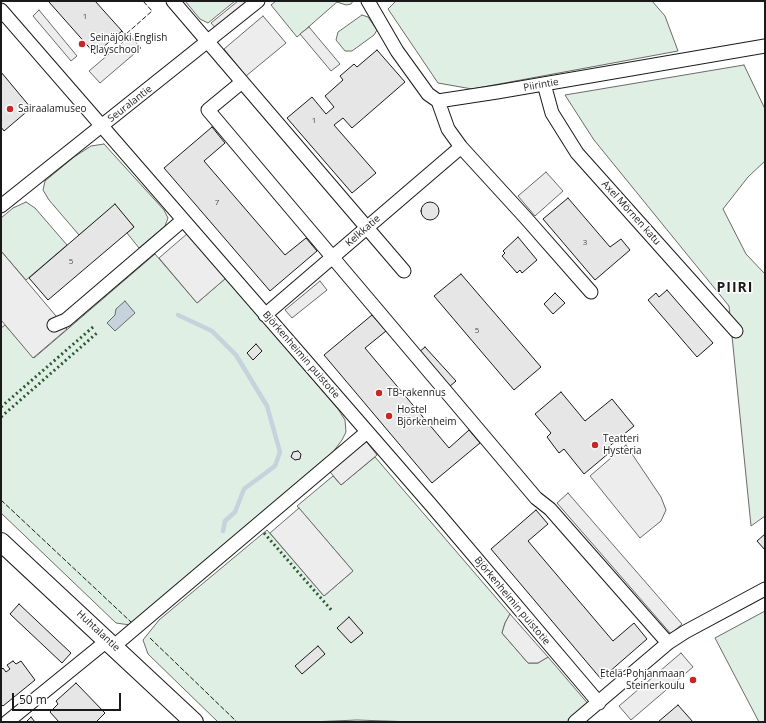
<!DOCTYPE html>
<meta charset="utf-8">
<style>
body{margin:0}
#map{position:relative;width:766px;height:723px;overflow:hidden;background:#fff;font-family:"Open Sans",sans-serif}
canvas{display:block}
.frame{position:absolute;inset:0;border:2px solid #1a1a1a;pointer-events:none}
.scale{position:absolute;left:12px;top:693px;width:109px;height:18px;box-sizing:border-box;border:2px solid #1a1a1a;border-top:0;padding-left:5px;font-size:12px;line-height:14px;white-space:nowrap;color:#1a1a1a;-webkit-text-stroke:3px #fff;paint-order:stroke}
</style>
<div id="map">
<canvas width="766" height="723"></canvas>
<div class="frame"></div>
<div class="scale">50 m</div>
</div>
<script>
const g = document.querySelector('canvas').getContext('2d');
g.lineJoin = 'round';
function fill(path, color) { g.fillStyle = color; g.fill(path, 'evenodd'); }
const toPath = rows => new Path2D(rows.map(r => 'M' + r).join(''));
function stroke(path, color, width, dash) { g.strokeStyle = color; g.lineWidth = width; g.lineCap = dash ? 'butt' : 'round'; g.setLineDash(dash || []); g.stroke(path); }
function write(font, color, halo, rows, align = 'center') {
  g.font = font + ' "Open Sans",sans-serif'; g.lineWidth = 3; g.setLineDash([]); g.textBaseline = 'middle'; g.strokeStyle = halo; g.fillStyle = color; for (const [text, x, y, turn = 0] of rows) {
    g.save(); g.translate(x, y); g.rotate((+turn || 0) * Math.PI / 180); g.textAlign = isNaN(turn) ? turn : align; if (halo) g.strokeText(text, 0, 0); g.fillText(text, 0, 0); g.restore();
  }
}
const green = toPath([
 [185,1,235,1,208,23,200,19,185,1],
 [276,1,353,1,351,4,346,5,337,2,297,37,271,5,276,1],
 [396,1,652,1,665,16,678,51,472,89,438,83,388,9,396,1],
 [362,15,368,17,377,30,374,35,352,51,345,51,336,40,338,32,362,15],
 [744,65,765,109,765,161,748,177,723,209,746,254,765,274,765,516,751,526,729,306,594,140,565,95,744,65],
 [104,144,164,210,168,218,165,226,139,248,127,233,134,227,115,205,79,235,49,200,43,190,45,181,74,157,91,146,104,144],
 [26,202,35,208,67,245,26,280,1,251,1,218,13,208,26,202],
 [155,254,197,303,226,278,338,409,345,420,346,432,342,440,333,452,130,625,116,623,1,513,1,328,5,325,34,358,155,254],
 [375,457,510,614,505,623,502,633,528,663,538,663,548,657,590,706,570,722,415,722,357,720,310,722,218,722,148,654,143,640,159,620,267,530,324,596,353,571,297,506,333,476,341,485,375,457],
 [765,611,765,722,759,722,715,638,765,611]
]);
const parking = toPath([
 [238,1,250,1,218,31,211,23,238,1],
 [39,10,77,56,71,61,33,16,39,10],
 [263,16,286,43,246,76,224,49,263,16],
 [309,27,340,64,331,71,300,34,309,27],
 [130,36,141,48,100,83,89,71,130,36],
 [546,172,563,191,535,216,518,196,546,172],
 [188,233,226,278,197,303,159,258,188,233],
 [1,251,67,329,33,358,1,320,1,251],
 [320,281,327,290,292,318,285,310,320,281],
 [362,436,377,455,341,485,326,467,362,436],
 [626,445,661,497,666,510,661,521,640,538,590,476,626,445],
 [568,493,682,624,671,634,557,503,568,493],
 [299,508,353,571,324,596,270,533,299,508],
 [510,614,548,657,538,663,528,663,502,633,505,623,510,614],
 [681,653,693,667,631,720,619,706,681,653]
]);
const water = toPath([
 [125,301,135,313,115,331,107,323,115,315,116,309,125,301]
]);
const stream = toPath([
 [178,315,212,331,236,355,267,406,280,452,275,466,244,489,235,512,225,521,223,531]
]);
const building = toPath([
 [51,1,95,1,122,31,95,54,49,2,51,1],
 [377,50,405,82,352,128,343,118,334,125,376,173,352,193,287,118,312,97,326,114,334,107,325,96,343,80,340,76,354,64,357,67,377,50],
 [1,72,31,108,4,131,1,127,1,72],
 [212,127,225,143,204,161,285,255,306,238,317,251,270,291,164,168,212,127],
 [568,198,610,247,621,239,630,250,595,280,543,219,568,198],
 '421 211a9 9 0 1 1 18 0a9 9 0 1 1-18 0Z',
 [115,204,134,227,48,300,29,278,115,204],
 [518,237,537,260,522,273,520,270,517,273,502,256,505,253,503,251,518,237],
 [461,274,541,367,514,390,434,296,461,274],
 [667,290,713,343,697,357,648,300,656,293,659,297,667,290],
 [555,293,565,303,553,314,544,304,555,293],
 [372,315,386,331,365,348,449,448,469,430,480,443,432,483,324,355,372,315],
 [256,344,262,351,253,360,247,353,256,344],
 [425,347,456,381,449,387,418,353,425,347],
 [561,392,585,421,612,399,634,426,606,449,609,453,584,474,564,449,559,453,547,437,551,433,535,414,561,392],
 [298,451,301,454,300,459,295,460,291,457,293,452,298,451],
 [536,510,548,524,528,541,613,641,634,623,647,639,601,679,491,549,536,510],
 [765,534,765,550,757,541,765,534],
 [19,604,71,653,62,663,10,614,19,604],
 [349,617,363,633,351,643,337,628,349,617],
 [318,646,325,654,302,674,295,666,318,646],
 [13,661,16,664,21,661,35,680,3,706,1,704,1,670,3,668,6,672,10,669,7,665,13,661],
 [76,683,105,713,97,721,98,722,59,722,50,712,58,704,56,701,76,683],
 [678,705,693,722,658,722,678,705],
 [31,717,35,722,26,722,31,717]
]);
const minor = toPath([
 [173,1,404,271],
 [368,1,397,51,428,94,438,101,497,92,765,46],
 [1,10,431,505,599,703],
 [242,82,208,110,536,498,550,509,668,643],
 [544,84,552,113,577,153,736,331],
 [438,101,448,129,461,147,525,217,591,292],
 [1,206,258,1],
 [265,315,461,147],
 [54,325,66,320,183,220],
 [114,646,367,432],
 [7,722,108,640],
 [575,722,668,643,685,632,765,589]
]);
const secondary = toPath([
 [1,542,194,722]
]);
const hedge = toPath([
 [1,407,93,327],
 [1,417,97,333],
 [264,533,333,612]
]);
const fence = toPath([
 [122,31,125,35,152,11,143,1],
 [1,500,131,622],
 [150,638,237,722]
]);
const markers = [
 [82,44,4,"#c62828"],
 [10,109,4,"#c62828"],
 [379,393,4,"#c62828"],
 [389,416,4,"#c62828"],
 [595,445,4,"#c62828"],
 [693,680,4,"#c62828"]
];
const numberNames = [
 ["1",85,17],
 ["1",314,121],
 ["7",217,203],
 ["3",585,243],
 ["5",71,262],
 ["5",477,331]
];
const poiNames = [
 ["Seinäjoki English",90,38],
 ["Playschool",90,50],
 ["Sairaalamuseo",18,109],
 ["TB-rakennus",387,393],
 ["Hostel",397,410],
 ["Björkenheim",397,422],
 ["Teatteri",603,439],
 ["Hysteria",603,451],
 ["Etelä-Pohjanmaan",685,674,"right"],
 ["Steinerkoulu",685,686,"right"]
];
const streetNames = [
 ["Piirintie",541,85,-10],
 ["Seuralantie",130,104,-38],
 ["Axel Mörnen katu",631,213,48],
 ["Kelkkatie",363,231,-41],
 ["Björkenheimin puistotie",301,355,49],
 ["Björkenheimin puistotie",512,601,50],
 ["Huhtalantie",98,631,43]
];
const districtNames = [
 ["PIIRI",735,288]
];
fill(green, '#e0efe3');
stroke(green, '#6a6a6a', 1);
fill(parking, '#ededed');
stroke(parking, '#6a6a6a', 1);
fill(water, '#c6d2dc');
stroke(water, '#6a6a6a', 1);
stroke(stream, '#c6d2dc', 4.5);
fill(building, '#e6e6e6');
stroke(building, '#1a1a1a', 1);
stroke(minor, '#1a1a1a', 15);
stroke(secondary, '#1a1a1a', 20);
stroke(minor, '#fff', 13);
stroke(secondary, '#fff', 18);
stroke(hedge, '#2b5a34', 3, [2, 3]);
stroke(fence, '#1a1a1a', 1, [5, 2]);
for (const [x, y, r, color] of markers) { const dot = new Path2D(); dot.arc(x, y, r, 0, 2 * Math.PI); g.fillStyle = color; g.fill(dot); stroke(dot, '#fff', 1.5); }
write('8px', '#4d4d4d', null, numberNames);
write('10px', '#1a1a1a', '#fff', poiNames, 'left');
write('10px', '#1a1a1a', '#fff', streetNames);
g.letterSpacing = '1px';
write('bold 14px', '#1a1a1a', '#fff', districtNames);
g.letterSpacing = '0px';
</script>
